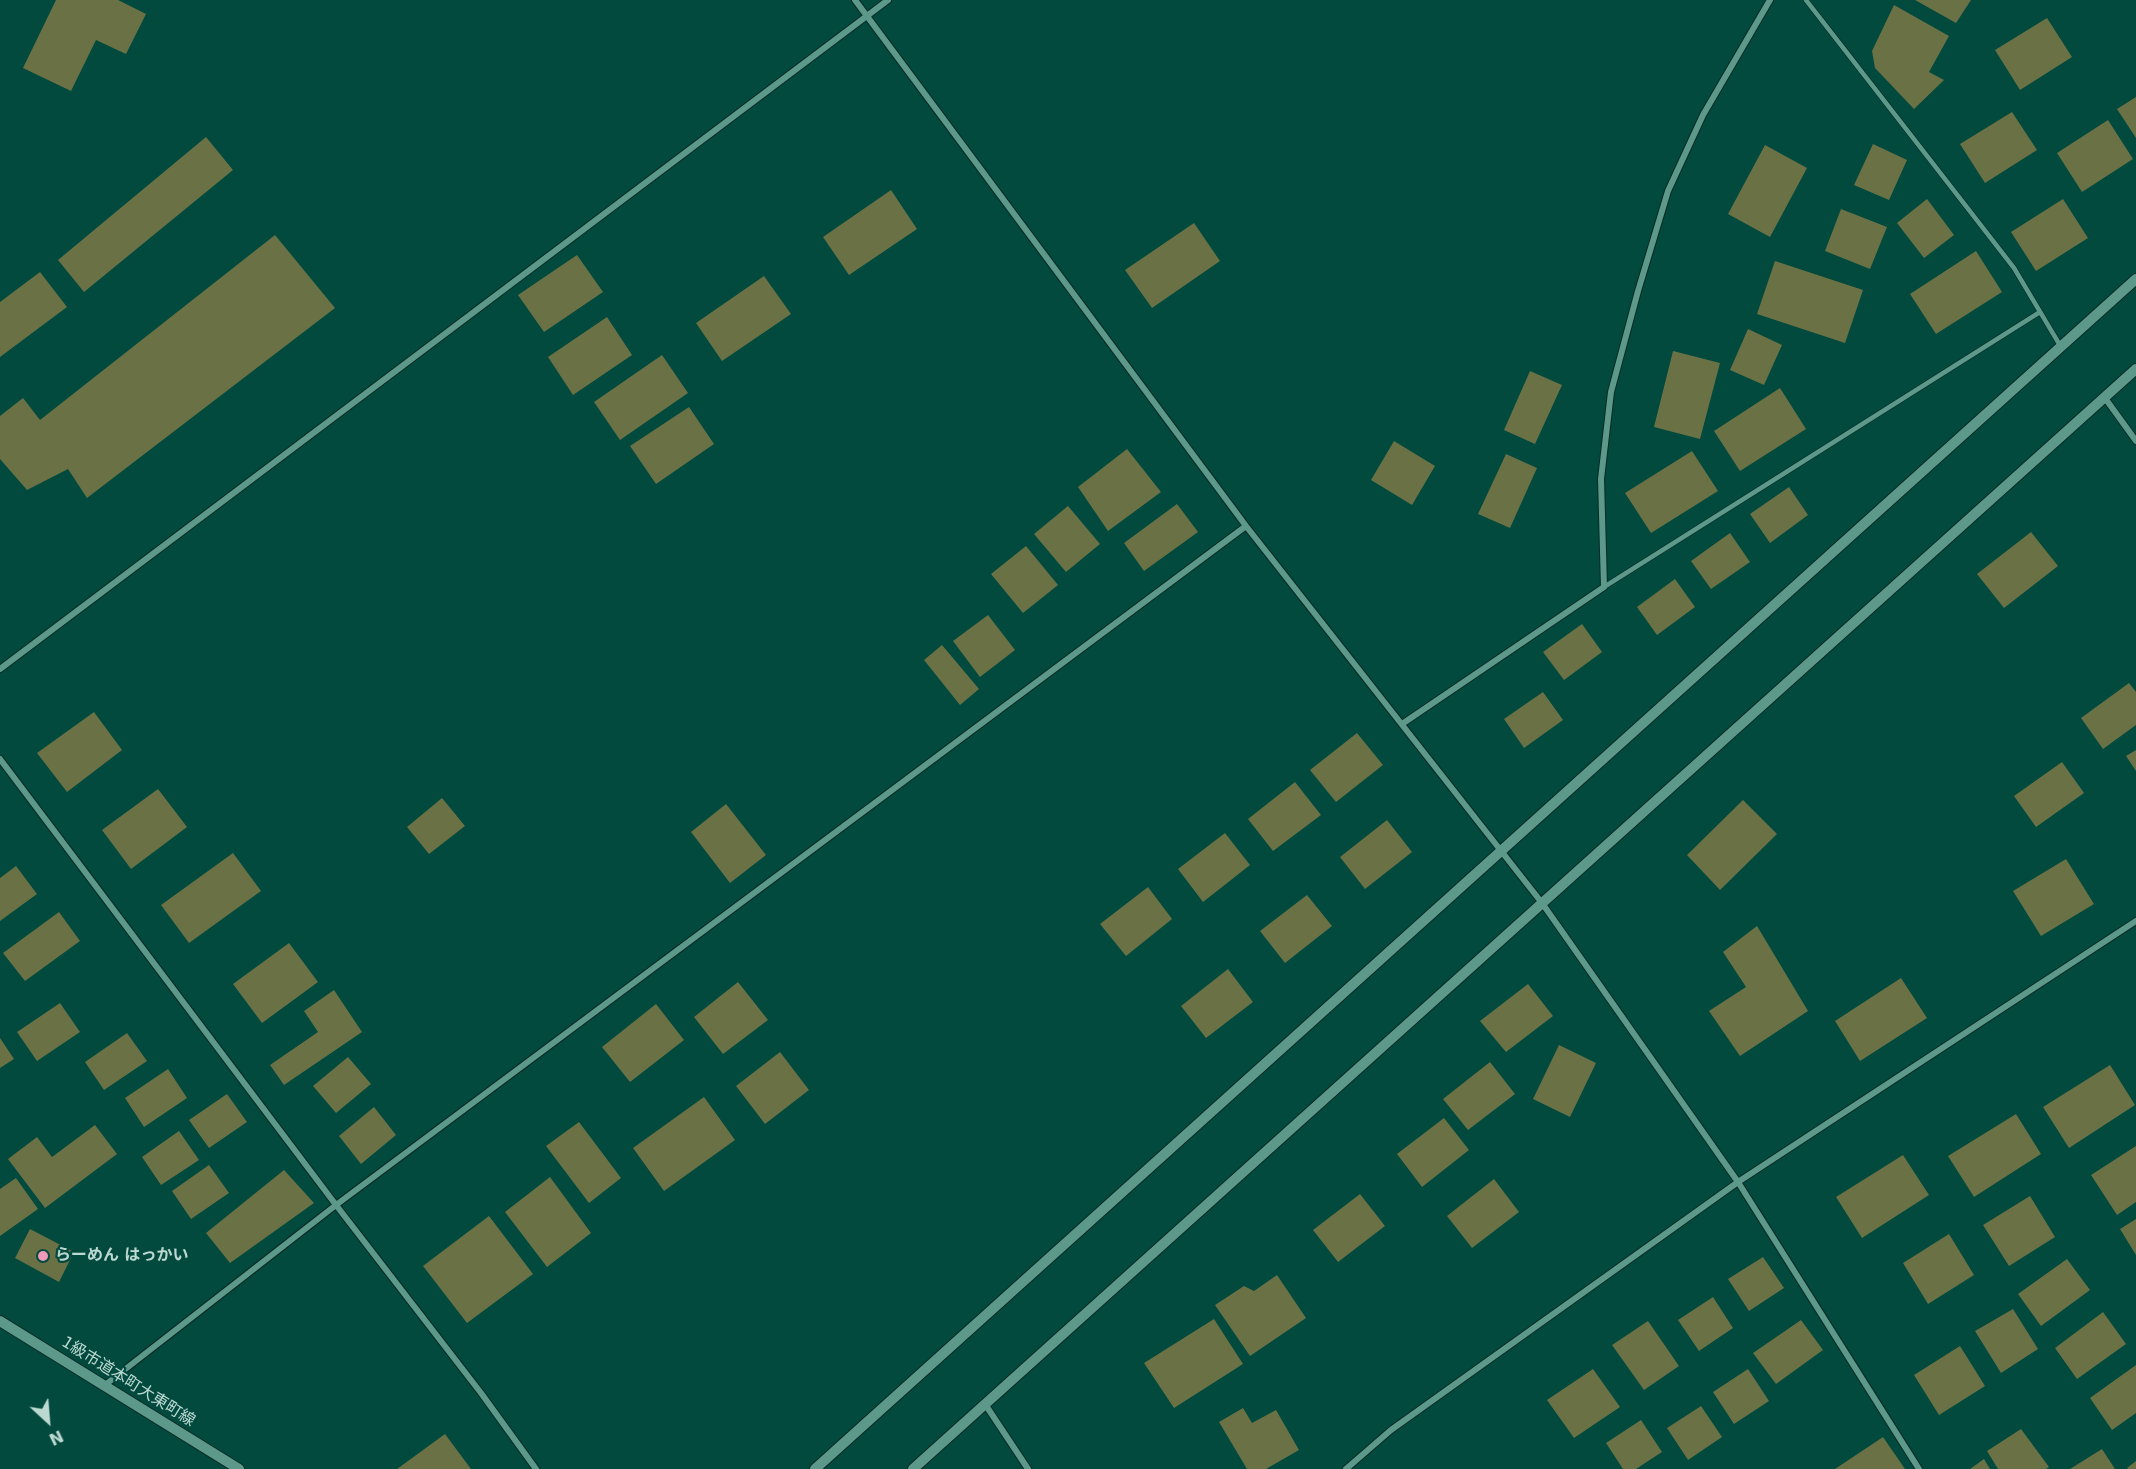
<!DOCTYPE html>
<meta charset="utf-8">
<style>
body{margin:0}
#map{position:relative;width:2136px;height:1469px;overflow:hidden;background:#02493e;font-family:"DejaVu Sans",sans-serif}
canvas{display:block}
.north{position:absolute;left:18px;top:1391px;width:60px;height:60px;-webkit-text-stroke:4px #02493e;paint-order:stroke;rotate:154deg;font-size:16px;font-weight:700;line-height:24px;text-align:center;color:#bcd9d1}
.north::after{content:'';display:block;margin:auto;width:21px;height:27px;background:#bcd9d1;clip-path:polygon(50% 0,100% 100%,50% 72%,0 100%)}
</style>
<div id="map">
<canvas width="2136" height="1469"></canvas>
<div class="north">N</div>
</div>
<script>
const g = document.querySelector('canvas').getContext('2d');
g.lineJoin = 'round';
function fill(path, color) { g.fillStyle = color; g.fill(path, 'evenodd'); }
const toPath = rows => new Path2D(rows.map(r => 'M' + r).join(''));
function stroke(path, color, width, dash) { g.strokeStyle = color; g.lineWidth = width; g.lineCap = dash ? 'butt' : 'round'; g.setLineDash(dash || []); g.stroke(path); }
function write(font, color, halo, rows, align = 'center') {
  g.font = font + ' "DejaVu Sans","Noto Sans JP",sans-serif'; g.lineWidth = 4.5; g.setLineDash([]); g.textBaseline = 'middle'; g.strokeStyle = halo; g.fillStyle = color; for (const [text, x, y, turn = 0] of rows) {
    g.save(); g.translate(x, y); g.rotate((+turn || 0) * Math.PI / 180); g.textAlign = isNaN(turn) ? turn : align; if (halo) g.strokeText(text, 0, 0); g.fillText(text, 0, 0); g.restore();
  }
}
const building = toPath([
 [56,0,118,0,146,14,126,54,96,40,71,91,23,68],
 [1915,0,1971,0,1956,23],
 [1894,5,1949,36,1929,72,1944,80,1914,109,1875,68,1872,51],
 [2047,18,2072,57,2020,90,1995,50],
 [2136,97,2136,138,2117,109],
 [2012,112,2037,150,1985,183,1960,144],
 [2108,120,2133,159,2082,192,2057,153],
 [206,137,233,170,84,292,58,260],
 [1873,144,1907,160,1889,200,1854,185],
 [1765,145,1807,168,1770,237,1728,214],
 [891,190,917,229,849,275,823,237],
 [1927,199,1954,235,1924,258,1897,223],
 [2063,199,2088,238,2036,271,2011,232],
 [1841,209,1887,227,1870,269,1825,251],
 [1194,223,1220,261,1152,308,1125,270],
 [275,235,335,308,87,498,68,469,27,490,0,459,0,416,23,398,40,420],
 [1976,251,2002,292,1936,334,1910,294],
 [577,255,603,292,544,332,518,295],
 [1775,261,1863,290,1845,343,1757,314],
 [40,272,67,307,0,357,0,302],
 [764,276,791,314,722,361,696,323],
 [607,317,632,355,573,395,548,357],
 [1748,329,1782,345,1764,385,1730,370],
 [1673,351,1720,363,1700,439,1654,427],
 [662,355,688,393,620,440,594,402],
 [1530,371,1562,385,1535,444,1504,430],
 [1780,388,1806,429,1740,471,1714,431],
 [689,407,714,444,656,484,630,446],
 [1394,441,1435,466,1412,505,1371,480],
 [1127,449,1161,492,1108,531,1078,487],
 [1692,451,1718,491,1651,533,1625,493],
 [1506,454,1537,468,1510,528,1478,514],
 [1789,487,1808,515,1770,543,1750,514],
 [1177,504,1198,532,1144,571,1124,543],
 [1068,506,1100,544,1066,572,1034,534],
 [2031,532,2058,566,2004,608,1977,574],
 [1730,533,1750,562,1711,589,1691,561],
 [1026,546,1058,585,1023,613,991,574],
 [1675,579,1695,607,1657,635,1637,607],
 [988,615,1015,650,980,677,953,641],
 [1582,624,1602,652,1564,680,1543,652],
 [942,645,979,689,960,705,924,660],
 [2129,683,2136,692,2136,725,2103,749,2081,718],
 [1543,692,1563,720,1524,748,1504,719],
 [94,712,122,750,67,792,37,753],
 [1357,733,1383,765,1336,802,1310,770],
 [2136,750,2136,771,2126,756],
 [2062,762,2084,793,2036,827,2014,796],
 [1295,782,1321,815,1273,851,1248,819],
 [158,789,187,827,131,869,102,830],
 [442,798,465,826,429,854,407,827],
 [1743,800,1777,834,1720,890,1687,855],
 [726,804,766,855,730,883,691,832],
 [1387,820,1412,852,1365,889,1340,857],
 [1225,833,1250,865,1203,902,1178,869],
 [233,853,261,891,189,943,161,905],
 [2066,859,2094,904,2041,936,2013,891],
 [16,866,37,894,0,921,0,878],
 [1148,887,1172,919,1126,956,1100,924],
 [1307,895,1332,926,1285,963,1260,931],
 [59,912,80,941,25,981,3,953],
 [1757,926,1808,1011,1740,1056,1709,1011,1746,987,1723,952],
 [289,943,318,982,262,1023,233,984],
 [1228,969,1253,1002,1206,1038,1181,1006],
 [1901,978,1927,1018,1860,1061,1835,1021],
 [738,982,768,1020,723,1054,694,1017],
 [1528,984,1553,1016,1506,1052,1480,1021],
 [334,990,362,1032,284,1085,270,1065,318,1032,304,1011],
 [60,1003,80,1032,37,1061,17,1032],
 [656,1004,684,1040,630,1082,602,1047],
 [127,1033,147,1061,104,1090,85,1062],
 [0,1038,14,1059,0,1068],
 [1559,1045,1596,1063,1570,1117,1533,1099],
 [780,1052,809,1090,765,1124,736,1086],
 [348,1057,371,1084,336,1113,313,1086],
 [1490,1062,1515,1094,1468,1130,1443,1099],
 [2110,1065,2135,1105,2069,1148,2043,1107],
 [168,1069,187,1098,144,1127,125,1098],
 [227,1094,247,1122,209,1148,189,1120],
 [704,1097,735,1140,664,1191,633,1148],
 [374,1107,396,1135,361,1164,339,1136],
 [2016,1114,2041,1154,1974,1197,1948,1156],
 [1444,1118,1469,1150,1422,1187,1397,1154],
 [579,1122,621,1178,589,1203,546,1146],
 [95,1125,117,1154,45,1208,8,1159,37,1137,52,1157],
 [179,1131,199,1160,161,1185,142,1157],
 [2136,1146,2136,1202,2117,1215,2091,1175],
 [1903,1155,1929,1195,1862,1238,1836,1197],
 [209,1165,229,1193,191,1219,172,1191],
 [284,1170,314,1203,230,1263,206,1233],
 [550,1177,591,1233,547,1267,505,1212],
 [16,1178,38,1209,0,1236,0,1189],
 [1494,1179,1519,1212,1472,1248,1447,1216],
 [1360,1194,1385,1226,1338,1262,1313,1230],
 [2030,1196,2055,1237,2009,1266,1983,1225],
 [489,1216,533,1274,467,1323,423,1266],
 [2136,1219,2136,1255,2120,1229],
 [30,1229,74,1252,59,1282,15,1258],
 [1949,1234,1974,1275,1928,1304,1903,1263],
 [1763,1257,1784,1288,1749,1311,1728,1279],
 [2067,1259,2090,1290,2041,1326,2018,1294],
 [1277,1275,1306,1318,1250,1356,1215,1305,1244,1286,1254,1291],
 [1713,1297,1733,1328,1699,1351,1678,1320],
 [2013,1309,2038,1349,2001,1373,1975,1331],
 [2103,1312,2126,1344,2077,1379,2055,1348],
 [1214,1319,1243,1364,1174,1408,1144,1363],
 [1801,1320,1823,1350,1776,1384,1753,1353],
 [1648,1321,1679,1366,1644,1390,1612,1345],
 [1960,1346,1985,1386,1939,1415,1914,1375],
 [2136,1365,2136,1413,2112,1430,2090,1398],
 [1593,1369,1620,1407,1574,1438,1547,1400],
 [1748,1369,1769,1401,1734,1424,1713,1392],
 [1701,1406,1722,1437,1688,1460,1667,1428],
 [1243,1408,1252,1423,1276,1410,1299,1450,1266,1469,1247,1469,1219,1422],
 [1641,1420,1662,1452,1636,1469,1623,1469,1606,1443],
 [2021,1429,2049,1467,2046,1469,1998,1469,1987,1451],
 [445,1434,471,1469,397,1469],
 [1883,1437,1905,1469,1835,1469],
 [2102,1449,2115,1469,2070,1469],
 [1984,1459,1990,1469,1970,1469],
 [2136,1461,2136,1469,2128,1469,2127,1468]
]);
const service = toPath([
 [1806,0,2014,268,2061,347],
 [1604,587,2040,312]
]);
const minor = toPath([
 [855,0,1246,526,1542,903,1738,1182,1919,1469],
 [2105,398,2136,441],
 [0,669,888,0],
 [1402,724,1604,587,1601,479,1611,392,1638,291,1668,191,1703,115,1770,0],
 [0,759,336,1205,481,1393,536,1469],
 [105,1385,336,1205,1246,526],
 [985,1404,1028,1469],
 [1346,1469,1391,1430,1738,1182,2136,921]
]);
const tertiary = toPath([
 [0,1321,239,1469],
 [815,1469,2136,279],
 [913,1469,2136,369]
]);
const markers = [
 [43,1256,6,"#ef9ab8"]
];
const poiNames = [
 ["らーめん はっかい",55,1256]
];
const streetNames = [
 ["1級市道本町大東町線",128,1382,32]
];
fill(building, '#6a7245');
stroke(service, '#0b2b25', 6);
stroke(minor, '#0b2b25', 8);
stroke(tertiary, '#0b2b25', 12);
stroke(service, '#5d998b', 4.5);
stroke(minor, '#5d998b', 6);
stroke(tertiary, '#5d998b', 10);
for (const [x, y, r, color] of markers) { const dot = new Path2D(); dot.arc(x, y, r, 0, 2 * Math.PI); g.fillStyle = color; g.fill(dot); stroke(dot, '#02493e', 2); }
write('bold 16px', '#bcd9d1', '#02493e', poiNames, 'left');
write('16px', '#bcd9d1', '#02493e', streetNames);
</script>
